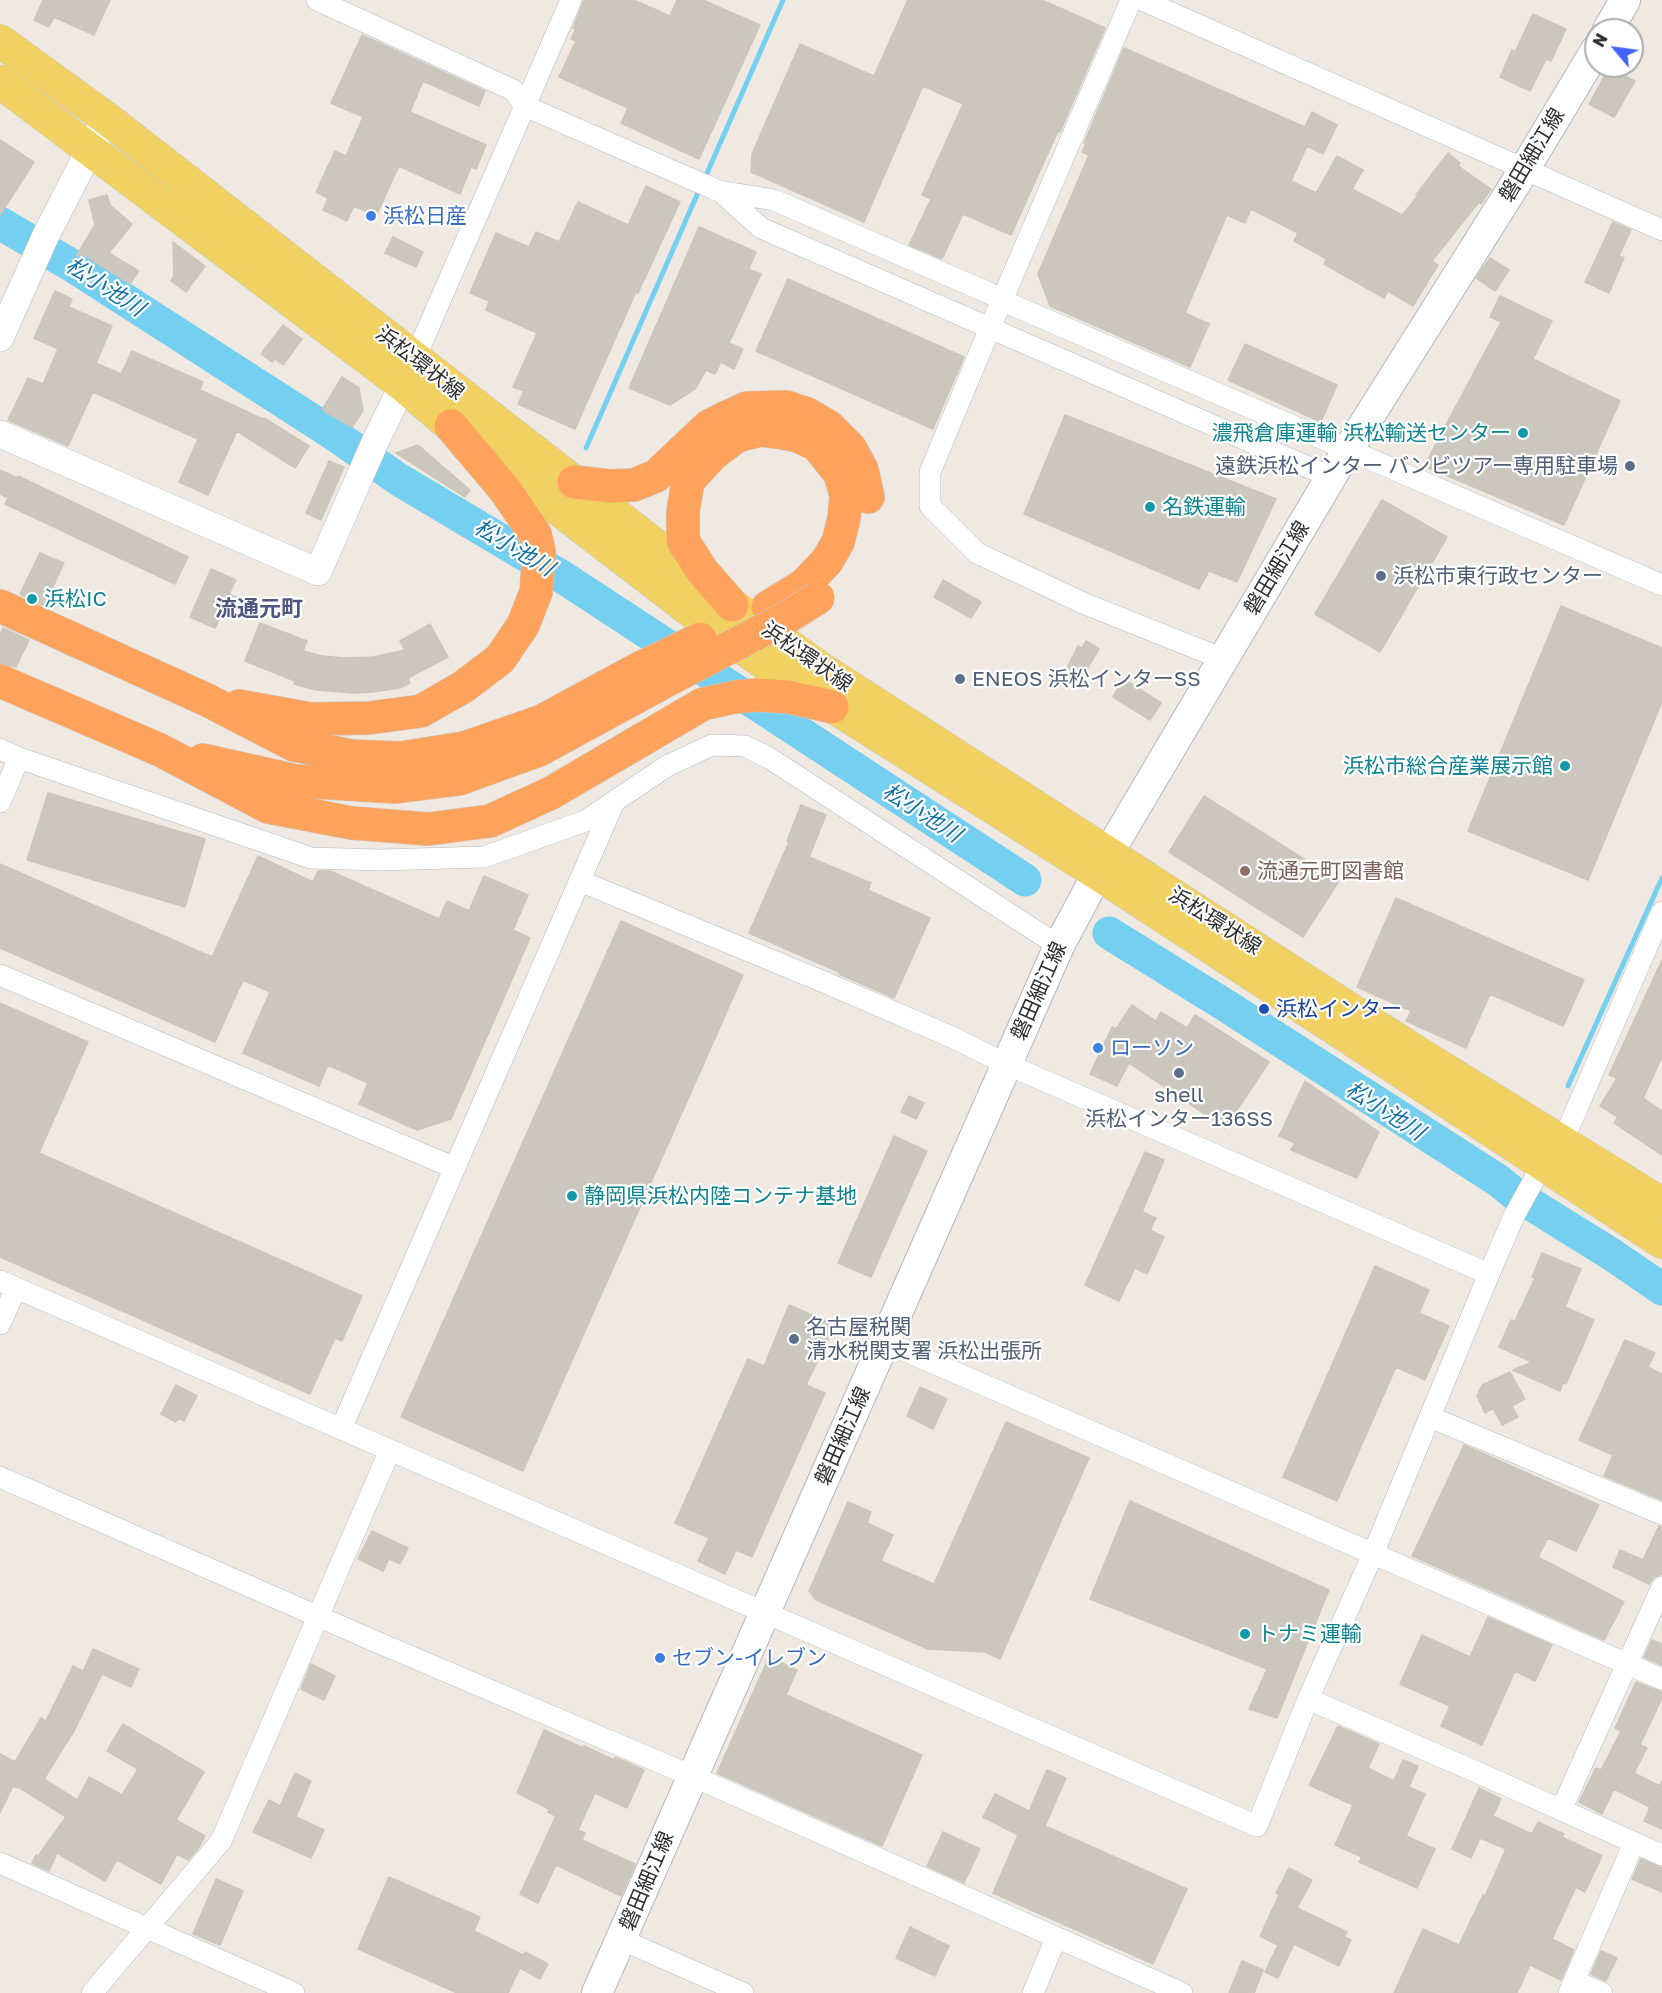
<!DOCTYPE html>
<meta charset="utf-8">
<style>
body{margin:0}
#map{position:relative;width:1662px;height:1993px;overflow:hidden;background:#efe9e1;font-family:"Golos Text",sans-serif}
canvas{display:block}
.north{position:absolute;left:1584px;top:18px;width:60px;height:60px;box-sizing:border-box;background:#fff;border:2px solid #ababab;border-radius:50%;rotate:299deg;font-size:16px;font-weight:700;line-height:24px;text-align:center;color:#2e2e2e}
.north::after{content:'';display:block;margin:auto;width:21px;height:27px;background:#4264fb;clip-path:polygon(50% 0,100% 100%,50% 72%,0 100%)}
</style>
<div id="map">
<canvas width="1662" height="1993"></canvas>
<div class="north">N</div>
</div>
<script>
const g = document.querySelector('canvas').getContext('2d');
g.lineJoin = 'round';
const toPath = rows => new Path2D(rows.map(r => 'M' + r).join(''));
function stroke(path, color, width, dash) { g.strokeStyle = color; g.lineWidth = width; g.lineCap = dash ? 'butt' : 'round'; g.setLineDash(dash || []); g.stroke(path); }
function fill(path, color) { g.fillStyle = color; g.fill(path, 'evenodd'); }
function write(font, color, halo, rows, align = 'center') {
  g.font = font + ' "Golos Text","Noto Sans JP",sans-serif'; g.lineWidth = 4.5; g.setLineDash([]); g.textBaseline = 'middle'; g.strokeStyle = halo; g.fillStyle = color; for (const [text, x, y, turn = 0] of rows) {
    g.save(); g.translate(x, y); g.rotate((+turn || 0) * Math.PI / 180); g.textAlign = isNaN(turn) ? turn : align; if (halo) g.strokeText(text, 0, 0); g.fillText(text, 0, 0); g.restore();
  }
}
const stream = toPath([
 [704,180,783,0],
 [586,448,700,188],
 [1568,1086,1662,878]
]);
const river = toPath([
 [0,223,71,265,335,435,398,479,564,578,1025,880],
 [1109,933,1225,1005,1499,1181,1516,1195,1611,1254,1662,1289]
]);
const building = toPath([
 [43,0,110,0,94,35,54,17,49,27,34,20,43,0],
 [584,0,634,0,670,16,677,0,703,0,760,25,699,159,621,123,628,108,559,77,576,41,571,39,576,29,573,28,584,0],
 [908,0,1042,0,1105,28,1060,132,1058,131,1011,235,963,214,942,259,909,245,931,199,922,195,963,104,923,86,864,222,751,172,752,154,800,44,874,76,908,0],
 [1533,14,1566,29,1551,61,1546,59,1530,91,1500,77,1512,50,1515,52,1533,14],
 [362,35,485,91,479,106,423,81,410,112,486,145,476,169,471,167,460,194,399,166,376,216,354,206,347,221,323,210,328,198,316,192,335,151,346,156,363,117,331,103,362,35],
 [1124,48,1305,127,1312,112,1337,125,1323,154,1307,146,1291,181,1316,193,1337,156,1363,170,1352,189,1402,215,1418,196,1416,195,1448,153,1460,163,1458,166,1491,189,1481,204,1479,202,1432,261,1438,265,1413,306,1388,291,1384,298,1324,264,1327,259,1294,241,1298,233,1251,209,1245,223,1227,215,1185,313,1209,324,1190,367,1050,306,1038,274,1089,155,1082,152,1086,144,1084,143,1124,48],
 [1609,68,1635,81,1614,117,1589,104,1609,68],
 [0,140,34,162,0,215,0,140],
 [646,186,680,202,638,293,636,292,575,429,518,404,524,391,513,387,537,333,486,310,489,301,470,293,496,233,529,247,536,232,559,242,578,202,628,225,646,186],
 [107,195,110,205,132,224,109,253,139,271,130,284,84,255,76,256,95,225,89,200,107,195],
 [1613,222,1631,230,1619,256,1624,258,1609,293,1585,282,1613,222],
 [699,227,756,252,749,269,761,274,729,343,743,349,734,369,721,362,715,374,706,370,696,388,670,405,629,388,699,227],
 [393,237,423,252,416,267,385,253,393,237],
 [173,242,205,266,186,292,171,281,174,275,173,242],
 [1490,258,1509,270,1495,291,1476,278,1490,258],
 [788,279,964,357,933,429,756,351,788,279],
 [55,291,72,299,69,307,112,326,96,363,121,374,132,351,203,382,200,390,263,419,264,418,309,446,295,468,237,431,208,495,179,482,198,439,93,392,68,446,8,420,28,378,43,384,58,349,34,338,55,291],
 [1500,296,1552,321,1533,359,1620,401,1564,525,1424,466,1501,322,1490,317,1500,296],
 [283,325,302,339,283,365,275,359,272,362,261,354,283,325],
 [1245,344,1337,385,1321,422,1228,380,1245,344],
 [342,377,359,388,363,411,352,427,322,410,342,377],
 [1065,415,1276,499,1237,582,1209,571,1199,589,1024,514,1065,415],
 [418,445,470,490,465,497,396,453,418,445],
 [329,461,344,467,321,520,306,513,329,461],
 [0,470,17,478,18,476,188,557,175,584,5,504,8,498,0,494,0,470],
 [1382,500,1447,537,1380,652,1315,614,1382,500],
 [40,553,64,563,44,606,20,594,40,553],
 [211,569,236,580,229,594,237,598,230,615,222,612,215,628,190,617,211,569],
 [943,580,981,602,971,618,934,597,943,580],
 [1561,606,1662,648,1662,702,1588,880,1468,831,1561,606],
 [260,623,307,641,303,651,322,656,344,658,373,657,405,650,400,641,430,624,448,657,408,678,410,683,400,688,373,692,353,693,316,690,294,684,295,681,245,661,260,623],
 [3,628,29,640,16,667,0,663,0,635,3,628],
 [1086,641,1099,649,1075,689,1061,680,1078,646,1082,648,1086,641],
 [1124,679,1161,703,1150,720,1113,697,1124,679],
 [48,793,205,839,185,907,27,860,48,793],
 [1204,796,1339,881,1303,937,1169,852,1204,796],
 [801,805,826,815,809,857,871,883,868,890,930,918,894,998,839,974,839,972,749,933,789,842,787,841,801,805],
 [258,856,313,882,318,871,330,871,439,919,447,901,469,911,484,876,528,895,513,930,530,938,451,1119,417,1130,359,1104,368,1083,328,1065,319,1086,243,1053,270,992,243,980,215,1042,0,948,0,864,212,957,258,856],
 [1396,898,1584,980,1563,1026,1490,994,1466,1048,1406,1021,1411,1011,1357,987,1396,898],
 [621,921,743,975,523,1471,401,1417,621,921],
 [1662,960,1662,1057,1643,1098,1662,1111,1662,1155,1614,1123,1618,1117,1600,1106,1617,1078,1609,1075,1662,960],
 [0,1003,88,1042,39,1153,362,1296,342,1341,335,1338,310,1394,0,1257,0,1003],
 [1132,1005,1156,1021,1161,1012,1187,1028,1195,1015,1269,1062,1225,1128,1129,1063,1117,1086,1090,1074,1112,1027,1116,1029,1132,1005],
 [1305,1081,1379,1132,1357,1178,1291,1150,1295,1143,1279,1136,1305,1081],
 [909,1096,924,1103,916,1119,901,1112,909,1096],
 [894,1136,927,1151,871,1277,838,1263,894,1136],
 [1145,1152,1164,1160,1142,1212,1156,1218,1150,1230,1164,1237,1147,1274,1135,1268,1119,1301,1085,1285,1145,1152],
 [1542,1253,1581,1269,1565,1307,1594,1320,1566,1384,1563,1383,1560,1391,1513,1370,1532,1362,1499,1347,1511,1320,1515,1321,1535,1278,1532,1277,1542,1253],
 [1375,1266,1429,1290,1419,1313,1449,1326,1425,1380,1396,1367,1337,1501,1283,1477,1375,1266],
 [789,1305,835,1325,806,1385,825,1393,752,1557,736,1550,725,1574,698,1561,709,1538,675,1523,748,1359,764,1366,789,1305],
 [1625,1340,1655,1353,1648,1367,1662,1374,1662,1500,1604,1476,1613,1455,1579,1440,1625,1340],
 [1510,1372,1525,1399,1512,1406,1518,1417,1502,1425,1493,1408,1485,1413,1477,1396,1482,1385,1510,1372],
 [176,1385,197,1396,184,1421,178,1418,176,1422,161,1414,176,1385],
 [920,1387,947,1399,933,1429,907,1416,920,1387],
 [1006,1422,1089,1458,1000,1659,985,1652,928,1649,816,1600,809,1591,848,1502,871,1512,867,1523,893,1535,881,1561,934,1584,1006,1422],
 [1464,1445,1599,1505,1576,1551,1548,1538,1538,1557,1624,1602,1604,1640,1412,1556,1464,1445],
 [1130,1501,1329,1590,1277,1718,1249,1709,1267,1669,1090,1599,1130,1501],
 [1659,1526,1662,1527,1662,1574,1654,1577,1649,1584,1613,1567,1620,1550,1643,1560,1659,1526],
 [372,1531,408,1548,400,1564,389,1559,383,1571,358,1559,372,1531],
 [1488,1617,1552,1645,1535,1681,1515,1671,1482,1745,1441,1726,1450,1706,1400,1684,1422,1635,1470,1657,1488,1617],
 [1652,1640,1662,1644,1662,1665,1644,1657,1652,1640],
 [93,1649,139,1669,131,1687,102,1674,74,1731,44,1779,77,1800,89,1777,122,1795,138,1769,107,1751,123,1724,204,1772,176,1820,205,1836,198,1849,188,1860,177,1854,161,1884,117,1860,105,1881,57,1853,49,1871,32,1863,36,1855,38,1856,66,1817,17,1786,17,1788,13,1786,0,1813,0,1754,15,1762,41,1718,46,1721,73,1666,83,1671,93,1649],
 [769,1657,797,1670,786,1695,922,1755,882,1846,717,1773,769,1657],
 [311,1664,335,1676,324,1700,301,1689,311,1664],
 [1636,1682,1662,1692,1662,1698,1640,1745,1647,1748,1634,1773,1660,1786,1662,1781,1662,1829,1644,1821,1650,1807,1614,1789,1602,1814,1579,1802,1596,1768,1601,1770,1621,1731,1615,1728,1636,1682],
 [1338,1726,1379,1744,1368,1768,1394,1781,1403,1760,1418,1766,1409,1787,1425,1794,1406,1836,1435,1849,1417,1888,1359,1862,1362,1857,1335,1845,1353,1805,1309,1785,1338,1726],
 [544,1730,583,1748,584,1746,614,1760,615,1757,644,1770,627,1808,595,1793,578,1830,585,1833,582,1840,635,1864,621,1896,556,1865,538,1903,520,1894,556,1816,548,1812,549,1809,517,1793,544,1730],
 [1047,1770,1066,1778,1045,1826,1187,1889,1153,1964,993,1893,1018,1835,983,1817,995,1794,1029,1811,1047,1770],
 [295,1773,311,1781,296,1817,324,1830,311,1858,253,1832,269,1800,280,1806,295,1773],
 [1479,1788,1501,1799,1493,1816,1532,1834,1538,1822,1564,1834,1562,1837,1602,1856,1585,1892,1576,1887,1552,1939,1574,1950,1561,1980,1530,1965,1517,1993,1394,1993,1423,1929,1459,1945,1483,1895,1485,1896,1506,1849,1480,1838,1471,1858,1452,1849,1479,1788],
 [943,1832,980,1849,964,1883,927,1866,943,1832],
 [1641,1859,1662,1868,1662,1892,1632,1879,1641,1859],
 [1289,1868,1312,1880,1297,1908,1347,1932,1344,1937,1351,1940,1339,1966,1294,1944,1278,1978,1265,1972,1278,1945,1260,1936,1279,1895,1276,1893,1289,1868],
 [389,1877,480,1917,474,1931,523,1955,525,1952,548,1964,540,1979,520,1968,508,1993,457,1993,358,1949,389,1877],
 [216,1879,243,1891,220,1945,193,1934,216,1879],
 [910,1927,949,1946,935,1976,896,1958,910,1927],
 [1601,1951,1617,1958,1606,1981,1591,1974,1601,1951],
 [1242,1961,1263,1970,1254,1993,1229,1993,1242,1961]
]);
const minor = toPath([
 [317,0,513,90,525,106,691,179,719,191,774,200,989,293,1003,301,1662,585],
 [1131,0,990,328,930,472,930,506,977,553,1083,603,1223,659],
 [1142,0,1662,230],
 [720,191,761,228,1331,477],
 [415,358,571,0],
 [0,749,19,758,311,858,380,860,484,857,585,821,667,766,712,745,745,746,769,758,1059,946],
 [0,802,19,758],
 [580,881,824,982,954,1038,1006,1064,1489,1274],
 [0,975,455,1168],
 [1562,1143,1662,912],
 [0,1281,1257,1826,1308,1699,1373,1554,1489,1274,1514,1216,1535,1178,1539,1161],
 [0,1324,16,1288],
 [885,1342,1662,1679],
 [1430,1417,1662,1514],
 [341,1429,614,802],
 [0,1477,372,1640,692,1776,1182,1993],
 [1308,1699,1472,1770,1662,1855],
 [1561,1810,1662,1587],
 [0,1863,294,1993],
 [622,1940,743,1993],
 [1575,1981,1602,1993],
 [92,1993,221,1841,390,1450],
 [1033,1993,1056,1938],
 [1569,1993,1634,1843]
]);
const tertiary = toPath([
 [0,338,45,237,106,118],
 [0,434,318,572,375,442,403,385]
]);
const secondary = toPath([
 [1608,30,1625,0],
 [597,1993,1059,946,1109,852,1331,477,1524,170,1596,50]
]);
const primary = toPath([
 [0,41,106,118,732,605,817,666,1418,1053,1662,1204],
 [0,82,403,385,451,426,570,518,695,614,764,663,1097,873,1662,1242]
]);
const motorway = toPath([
 [574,482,610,486,634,485,656,476,709,426,729,416,747,408,786,407,807,414,829,427,850,448,862,470,868,497],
 [732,605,703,572,683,541,683,512,688,481,713,454,737,436,761,430,778,432,798,436,817,445,840,474,846,495,844,518,838,542,827,561,804,585,768,607],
 [0,606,207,700,294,745,352,756,400,758,464,748,542,721,640,668],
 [0,681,160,750,268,807,352,823,428,829,490,821,551,793,703,704,735,697,756,695,788,697,832,707],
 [239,706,311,719,369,718,421,711,463,687,500,659,523,625,536,592,539,551,535,534,505,490,451,426],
 [203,760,297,781,396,787,459,779,539,750,662,683]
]);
const motorwayBridge = toPath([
 [640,668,700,639],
 [662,683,784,619,818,598]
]);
const markers = [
 [371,216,6,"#3f7fe0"],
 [1523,433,6,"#0f9aa8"],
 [1630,466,6,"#5c6f8a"],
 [1150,507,6,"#0f9aa8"],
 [1381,576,6,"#5c6f8a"],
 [32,599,6,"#0f9aa8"],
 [960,679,6,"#5c6f8a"],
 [1565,766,6,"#0f9aa8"],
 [1245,871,6,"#8d6e63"],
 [1264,1009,6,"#1a4fb4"],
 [1098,1048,6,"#3f7fe0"],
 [1179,1073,6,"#5c6f8a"],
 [572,1196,6,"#0f9aa8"],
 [794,1339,6,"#5c6f8a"],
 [1245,1634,6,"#0f9aa8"],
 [660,1658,6,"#3f7fe0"]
];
const streetNames = [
 ["磐田細江線",1532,155,-59],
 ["浜松環状線",420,363,38],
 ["磐田細江線",1277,568,-59],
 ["浜松環状線",807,657,35],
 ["浜松環状線",1215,921,33],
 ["磐田細江線",1039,991,-66],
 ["磐田細江線",843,1436,-66],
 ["磐田細江線",647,1881,-67]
];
const shopNames = [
 ["浜松日産",383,216],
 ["ローソン",1110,1048],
 ["セブン-イレブン",672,1658]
];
const cultureNames = [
 ["濃飛倉庫運輸 浜松輸送センター",1511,433,"right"],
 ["名鉄運輸",1162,507],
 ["浜松IC",44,599],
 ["浜松市総合産業展示館",1553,766,"right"],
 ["静岡県浜松内陸コンテナ基地",584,1196],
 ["トナミ運輸",1257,1634]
];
const serviceNames = [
 ["遠鉄浜松インター バンビツアー専用駐車場",1618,466,"right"],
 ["浜松市東行政センター",1393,576],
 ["ENEOS 浜松インターSS",972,679],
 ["shell",1179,1095,"center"],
 ["浜松インター136SS",1179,1119,"center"],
 ["名古屋税関",806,1327],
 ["清水税関支署 浜松出張所",806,1351]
];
const educationNames = [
 ["流通元町図書館",1257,871]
];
const transitNames = [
 ["浜松インター",1276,1009]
];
const waterNames = [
 ["松小池川",105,287,33],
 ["松小池川",514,548,31],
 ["松小池川",922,813,33],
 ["松小池川",1385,1111,33]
];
const neighbourhoodNames = [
 ["流通元町",259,609]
];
stroke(stream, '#75cff0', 5);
stroke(river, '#75cff0', 33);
fill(building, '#cbc7bf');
stroke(building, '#cbc5ba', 1.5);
stroke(minor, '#b4b7c1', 22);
stroke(tertiary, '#b4b7c1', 28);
stroke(secondary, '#b4b7c1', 32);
stroke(primary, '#c9c9c9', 34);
stroke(motorway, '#c9c9c9', 34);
stroke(minor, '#fff', 21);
stroke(tertiary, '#fff', 27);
stroke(secondary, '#fff', 30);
stroke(primary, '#f2d163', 33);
stroke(motorway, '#ffa35c', 33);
stroke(motorwayBridge, '#c9c9c9', 34, []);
stroke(motorwayBridge, '#ffa35c', 33);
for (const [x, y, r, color] of markers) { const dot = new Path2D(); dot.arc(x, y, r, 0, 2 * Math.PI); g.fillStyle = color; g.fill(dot); stroke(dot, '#fff', 2); }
write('21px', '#2e2e2e', '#fff', streetNames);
write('21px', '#366cbe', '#fff', shopNames, 'left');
write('21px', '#0d838f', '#fff', cultureNames, 'left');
write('21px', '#4e5e75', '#fff', serviceNames, 'left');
write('21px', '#785e54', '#fff', educationNames, 'left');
write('21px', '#164399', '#fff', transitNames, 'left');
write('italic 22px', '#0d6fa3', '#fff', waterNames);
write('bold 22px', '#4d5680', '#fff', neighbourhoodNames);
</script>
